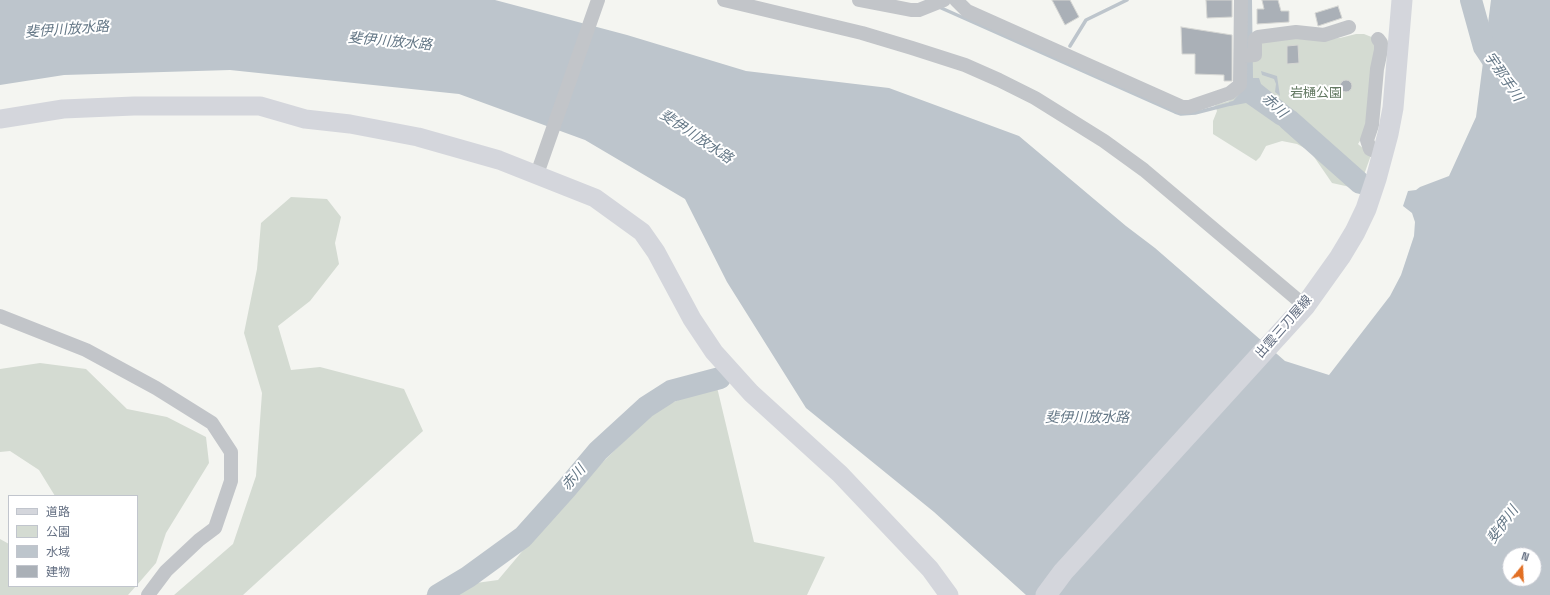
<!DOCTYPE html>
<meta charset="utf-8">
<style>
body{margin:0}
#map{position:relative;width:1550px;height:595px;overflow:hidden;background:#f4f5f1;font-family:"Space Grotesk","Noto Sans JP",sans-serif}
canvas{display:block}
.legend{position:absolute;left:8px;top:495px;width:130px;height:92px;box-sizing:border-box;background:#fff;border:1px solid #c1c5cd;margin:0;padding:5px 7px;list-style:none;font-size:12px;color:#646f82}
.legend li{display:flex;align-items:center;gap:8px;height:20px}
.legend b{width:20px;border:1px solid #c1c5cd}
.north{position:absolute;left:1502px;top:547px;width:40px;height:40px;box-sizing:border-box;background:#fff;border:1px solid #c1c5cd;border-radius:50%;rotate:18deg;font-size:11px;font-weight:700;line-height:16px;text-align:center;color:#646f82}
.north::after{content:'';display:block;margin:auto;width:14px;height:18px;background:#e26f23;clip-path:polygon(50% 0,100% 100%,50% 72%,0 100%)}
</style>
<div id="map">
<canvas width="1550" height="595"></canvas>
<ul class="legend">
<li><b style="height:5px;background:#d4d6dc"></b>道路</li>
<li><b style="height:11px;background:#d4dbd2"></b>公園</li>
<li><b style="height:11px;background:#bdc5cc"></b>水域</li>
<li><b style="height:11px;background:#aab0b7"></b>建物</li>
</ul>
<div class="north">N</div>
</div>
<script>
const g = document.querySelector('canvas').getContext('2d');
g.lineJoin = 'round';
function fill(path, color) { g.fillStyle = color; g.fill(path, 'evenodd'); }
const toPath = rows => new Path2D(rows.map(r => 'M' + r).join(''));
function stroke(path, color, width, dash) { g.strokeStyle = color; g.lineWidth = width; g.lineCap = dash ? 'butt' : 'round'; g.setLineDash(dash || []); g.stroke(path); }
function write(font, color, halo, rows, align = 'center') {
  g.font = font + ' "Space Grotesk","Noto Sans JP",sans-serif'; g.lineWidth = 4; g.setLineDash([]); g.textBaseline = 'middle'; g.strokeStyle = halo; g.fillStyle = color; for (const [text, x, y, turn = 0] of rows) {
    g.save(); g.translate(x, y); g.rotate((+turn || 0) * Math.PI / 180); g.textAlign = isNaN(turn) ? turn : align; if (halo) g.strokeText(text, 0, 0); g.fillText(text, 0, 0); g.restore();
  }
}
const green = toPath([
 [1356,34,1364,34,1374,38,1378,44,1365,133,1358,144,1371,155,1359,189,1332,183,1310,151,1297,144,1282,141,1266,146,1260,157,1256,161,1213,134,1213,121,1217,111,1215,105,1229,101,1258,44,1290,36,1319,39,1340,38],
 [291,197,327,199,341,217,335,243,339,264,310,301,278,326,291,370,320,367,404,389,423,431,243,595,174,595,233,544,256,476,262,393,244,333,257,269,261,223],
 [40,363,86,369,127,409,167,417,206,437,209,463,166,533,156,563,137,585,137,496,55,496,39,470,10,451,0,452,0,369],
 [716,383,754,542,825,557,807,595,425,595,454,586,498,580,573,491,656,410],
 [0,539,9,544,9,586,136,586,128,595,0,595]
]);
const water = toPath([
 [0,0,495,0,627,35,746,71,889,88,1019,136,1126,226,1155,248,1285,361,1329,375,1390,296,1401,275,1414,236,1415,222,1412,213,1403,206,1408,191,1416,190,1420,187,1449,176,1476,117,1491,0,1550,0,1550,595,1026,595,934,512,806,408,727,282,685,199,585,140,459,94,230,70,64,75,0,85],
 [1510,555,1534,555,1534,579,1510,579],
 [1245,0,1252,0,1253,78,1259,78,1261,84,1297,113,1311,133,1312,139,1310,141,1276,124,1246,103,1230,106,1229,102,1233,101,1242,91],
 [1261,71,1277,76,1280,96,1275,92,1276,84,1274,79,1262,75]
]);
const stream = toPath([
 [939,7,1175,112,1181,114,1195,113,1234,103],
 [1070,46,1086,20,1127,0]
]);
const river = toPath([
 [1471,0,1484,47,1502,74],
 [1289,120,1360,183],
 [438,595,468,577,523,537,566,489,598,451,646,407,671,391,720,378]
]);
const building = toPath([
 [1052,0,1070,0,1079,17,1065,25,1052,0],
 [1206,0,1232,0,1232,17,1207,18,1206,0],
 [1262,0,1278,0,1281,11,1289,11,1289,22,1257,24,1257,9,1264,9,1262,0],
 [1338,6,1342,18,1318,26,1315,13,1338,6],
 [1181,27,1232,35,1232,81,1224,81,1224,75,1195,74,1195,54,1182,54,1181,27],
 [1298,45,1299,63,1287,64,1287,46,1298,45],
 '1340 86a6 6 0 1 1 12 0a6 6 0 1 1-12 0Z'
]);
const street = toPath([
 [724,0,862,33,912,48,965,65,999,80,1035,98,1104,141,1144,170,1305,306],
 [859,0,911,10,919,10,944,0],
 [956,0,967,11,1182,107,1189,107,1230,93,1240,85,1241,0],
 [1378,39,1381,43,1381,50,1377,69,1372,125,1367,140,1370,149,1384,155],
 [1241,56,1255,55,1255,39,1258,37,1296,32,1324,35,1349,27],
 [537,174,598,0],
 [0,316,86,350,156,388,212,423,231,452,231,481,215,528,199,540,166,571,148,595]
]);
const secondary = toPath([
 [0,119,63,109,134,106,260,106,305,119,350,124,418,137,499,160,595,198,642,232,656,252,692,319,714,352,751,393,840,474,930,569,949,595]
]);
const primary = toPath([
 [1046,595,1063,572,1305,306,1340,257,1355,232,1366,209,1376,179,1388,134,1393,108,1402,0]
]);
const parkNames = [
 ["岩樋公園",1316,93]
];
const streetNames = [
 ["出雲三刀屋線",1284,327,-49]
];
const waterNames = [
 ["斐伊川放水路",67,30,-4],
 ["斐伊川放水路",390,42,5],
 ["宇那手川",1503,77,56],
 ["赤川",1274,106,43],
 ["斐伊川放水路",696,137,34],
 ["斐伊川放水路",1087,418],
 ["赤川",574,478,-49],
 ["斐伊川",1503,525,-54]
];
fill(green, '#d4dbd2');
fill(water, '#bdc5cc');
stroke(stream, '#bdc5cc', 3.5);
stroke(river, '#bdc5cc', 22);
fill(building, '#aab0b7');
stroke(building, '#d5d6d3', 1);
stroke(street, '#c2c5c9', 14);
stroke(secondary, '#d4d6dc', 19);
stroke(primary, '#d4d6dc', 21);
write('13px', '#637962', '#fff', parkNames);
write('13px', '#646f82', '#fff', streetNames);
write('italic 14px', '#647786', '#fff', waterNames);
</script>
